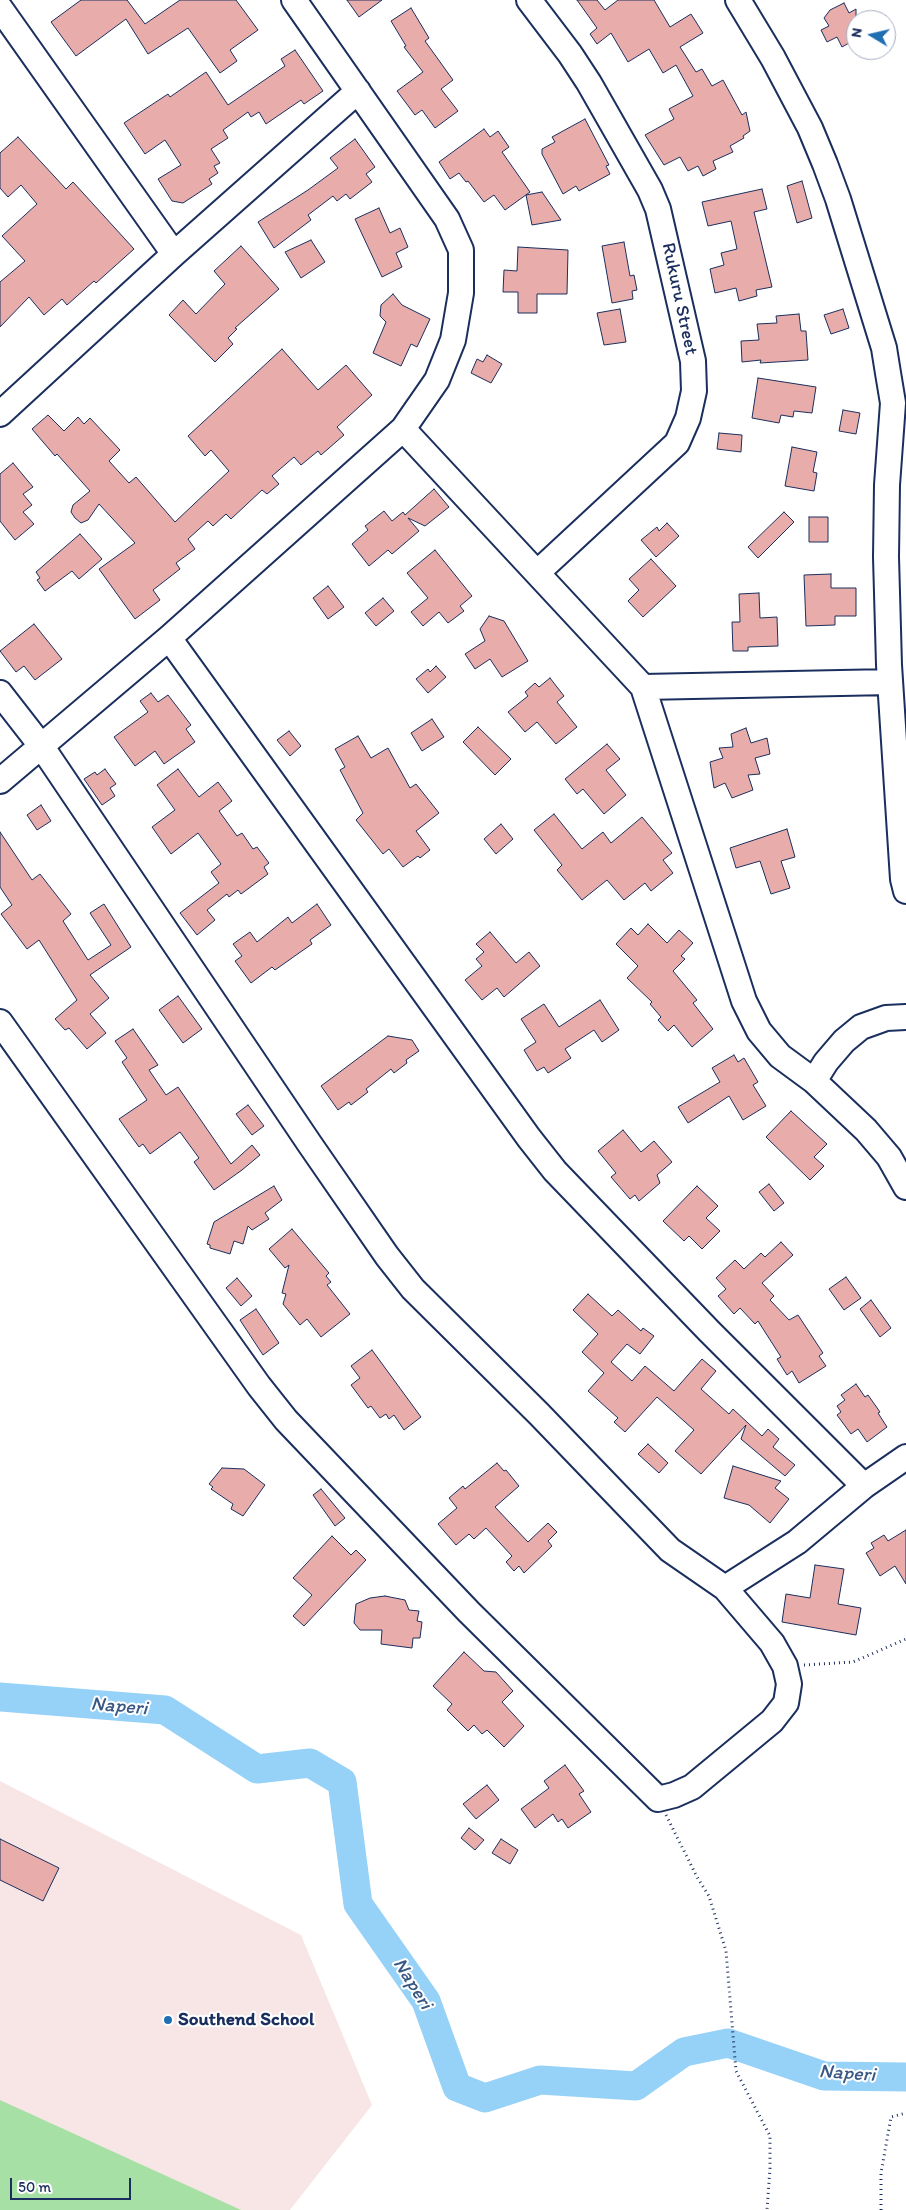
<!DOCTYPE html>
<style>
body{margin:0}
#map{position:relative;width:906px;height:2210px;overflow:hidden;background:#fff;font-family:Itim,sans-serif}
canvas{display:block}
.north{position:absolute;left:846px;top:10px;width:50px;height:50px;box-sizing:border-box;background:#fff;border:1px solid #a4acbf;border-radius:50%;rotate:279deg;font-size:14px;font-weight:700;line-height:20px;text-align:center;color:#1b2f5e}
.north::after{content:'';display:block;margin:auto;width:18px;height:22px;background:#1f6fb2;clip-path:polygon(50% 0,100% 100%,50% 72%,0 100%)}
.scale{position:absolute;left:10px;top:2178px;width:121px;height:22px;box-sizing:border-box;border:2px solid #1b2f5e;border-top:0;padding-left:6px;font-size:15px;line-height:18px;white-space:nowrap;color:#1b2f5e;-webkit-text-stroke:4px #fff;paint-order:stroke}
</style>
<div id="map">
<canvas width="906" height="2210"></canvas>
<div class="north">N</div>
<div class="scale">50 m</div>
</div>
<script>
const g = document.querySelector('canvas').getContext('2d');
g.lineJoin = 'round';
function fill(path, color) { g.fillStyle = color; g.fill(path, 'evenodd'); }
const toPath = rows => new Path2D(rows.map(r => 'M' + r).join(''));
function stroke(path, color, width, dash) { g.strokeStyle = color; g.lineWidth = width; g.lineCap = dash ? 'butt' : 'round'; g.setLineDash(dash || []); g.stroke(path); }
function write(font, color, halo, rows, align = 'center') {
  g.font = font + ' Itim,sans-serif'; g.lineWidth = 4; g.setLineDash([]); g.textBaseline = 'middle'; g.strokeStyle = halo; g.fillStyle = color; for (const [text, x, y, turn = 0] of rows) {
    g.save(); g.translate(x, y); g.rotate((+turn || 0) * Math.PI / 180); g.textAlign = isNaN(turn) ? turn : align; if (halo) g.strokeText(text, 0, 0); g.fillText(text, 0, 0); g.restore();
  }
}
const built = toPath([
 [0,1781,301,1935,372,2105,290,2210,0,2210]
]);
const green = toPath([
 [0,2100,241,2210,0,2210]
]);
const river = toPath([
 [0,1697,165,1710,257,1769,310,1763,342,1782,358,1904,426,2001,457,2087,485,2098,540,2080,636,2086,684,2052,728,2043,824,2076,906,2077]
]);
const building = toPath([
 [81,0,127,0,145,24,180,0,236,0,258,30,230,50,237,61,220,73,188,28,148,54,126,19,76,56,51,22,81,0],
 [347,0,382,0,359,17,347,0],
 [577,0,597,0,605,10,618,0,654,0,670,27,691,14,703,33,680,47,696,72,702,69,712,86,723,80,742,115,746,112,750,131,743,136,744,138,730,146,733,152,713,161,716,169,703,176,698,166,688,171,680,157,664,165,645,135,674,119,669,109,693,96,676,65,663,73,649,49,628,62,611,33,597,44,590,34,597,28,577,0],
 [844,3,849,13,856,9,856,39,842,47,837,37,827,42,821,30,829,26,824,18,830,10,844,3],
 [411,8,429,38,425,41,453,80,441,89,458,111,435,128,422,110,415,115,397,91,423,72,404,47,406,46,391,21,411,8],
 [295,50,323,91,304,104,301,100,266,124,259,112,251,117,248,112,223,130,228,138,211,149,220,163,214,166,218,173,209,179,212,184,183,203,172,201,158,179,181,165,165,140,145,154,124,123,168,94,170,97,206,72,228,105,285,66,281,59,295,50],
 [585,119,609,165,606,166,610,174,579,191,576,186,563,194,542,154,542,149,555,142,552,137,585,119],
 [484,129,490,137,498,131,509,147,502,152,530,192,505,210,494,195,484,202,468,181,466,182,459,173,450,179,439,162,484,129],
 [18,137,66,189,73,182,134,249,96,283,94,281,67,305,62,299,44,315,29,297,0,327,0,282,25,261,2,236,37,204,21,185,8,197,0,188,0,153,18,137],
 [355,139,375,167,366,174,372,182,350,199,346,194,337,201,333,196,308,215,311,220,274,248,258,222,308,190,338,168,330,158,355,139],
 [802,181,812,218,797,223,787,186,802,181],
 [762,189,767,209,754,212,772,287,756,290,757,296,739,301,736,288,715,293,710,269,724,265,721,253,737,249,731,221,708,226,702,202,762,189],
 [542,192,561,220,532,225,526,195,542,192],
 [379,208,390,233,400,228,408,247,396,253,402,267,382,277,355,219,379,208],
 [311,240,325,262,301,278,285,252,311,240],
 [624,242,630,276,634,275,637,290,632,291,633,299,612,303,602,246,624,242],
 [241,246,279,289,235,328,237,329,228,338,233,344,215,362,169,315,183,300,196,314,225,284,214,271,241,246],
 [518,247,568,250,567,294,537,294,537,313,518,313,518,292,503,292,504,270,517,271,518,247],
 [393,294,402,305,430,319,417,347,411,344,401,366,373,353,386,322,380,316,381,305,393,294],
 [620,309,626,342,604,345,597,313,620,309],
 [843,309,849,328,831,334,824,315,843,309],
 [799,314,801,331,806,331,808,360,760,363,761,360,742,362,741,341,759,340,757,324,777,323,776,316,799,314],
 [282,349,318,390,346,365,372,395,337,427,344,435,321,455,318,451,301,465,294,457,272,476,279,484,267,494,262,490,231,519,226,514,213,526,208,521,188,539,195,549,176,563,180,569,153,590,160,600,135,619,99,569,135,543,99,504,88,520,81,523,75,518,71,512,73,505,90,491,57,454,55,456,32,429,48,415,64,431,78,417,84,424,90,418,120,450,109,461,129,483,136,477,175,522,229,471,211,450,205,456,188,436,282,349],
 [487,355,502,364,491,383,471,373,477,359,483,362,487,355],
 [758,378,816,387,812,413,794,411,793,417,781,415,779,423,752,418,758,378],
 [843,410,860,413,856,434,839,431,843,410],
 [719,433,742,435,741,452,717,449,719,433],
 [792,447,817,452,813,472,817,473,814,491,785,486,792,447],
 [13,463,33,487,23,494,32,505,23,512,34,524,15,540,0,521,0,474,13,463],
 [434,489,449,507,425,526,408,518,419,531,392,554,388,550,369,566,352,544,368,530,365,526,384,511,392,521,403,512,405,515,434,489],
 [784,512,794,522,758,558,748,547,784,512],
 [809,517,828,517,828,542,809,542,809,517],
 [667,523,679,536,656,557,641,540,657,527,659,531,667,523],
 [80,534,102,559,79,579,72,571,45,591,37,580,40,578,36,572,80,534],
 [435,550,472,596,460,606,464,611,448,623,439,612,423,626,411,612,428,598,407,573,435,550],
 [651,559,676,586,643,617,628,601,639,590,629,579,651,559],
 [831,574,831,588,856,588,856,616,835,616,835,625,806,626,804,575,831,574],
 [328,586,344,607,328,619,313,598,328,586],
 [759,593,760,618,777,617,778,646,748,647,748,651,733,651,732,622,740,622,739,594,759,593],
 [383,598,394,611,376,626,365,613,383,598],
 [489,616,504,621,528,661,502,677,490,659,475,669,465,654,485,641,480,629,489,616],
 [34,624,62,659,35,680,24,666,16,672,0,651,34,624],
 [436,666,446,677,428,693,416,679,428,669,430,672,436,666],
 [550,678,564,696,557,702,577,727,556,744,537,722,525,732,508,712,528,696,525,692,535,683,539,687,550,678],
 [151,693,158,702,168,695,191,725,186,729,195,742,164,764,155,751,135,766,114,737,148,712,140,701,151,693],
 [432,719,444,737,422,751,411,733,432,719],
 [478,727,511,759,495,775,463,742,478,727],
 [746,728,751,743,767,738,770,754,755,758,760,774,748,775,753,790,732,798,725,783,714,788,710,762,723,758,719,748,733,747,731,734,746,728],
 [289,731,301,746,290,756,277,740,289,731],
 [358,736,371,758,388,748,410,788,416,784,439,813,416,831,430,850,420,858,418,856,403,867,389,849,383,854,356,820,363,813,340,770,345,767,335,749,358,736],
 [607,744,620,759,606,770,626,795,604,814,583,789,577,794,565,779,607,744],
 [105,769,116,784,110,788,115,796,102,805,84,779,95,772,97,775,105,769],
 [178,769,199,797,218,782,232,801,219,811,237,836,242,833,253,849,257,847,269,863,264,867,268,874,241,894,238,890,229,897,227,894,207,910,215,920,197,935,180,913,219,883,211,872,221,864,198,833,171,854,152,827,175,810,157,785,178,769],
 [41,805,51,821,37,830,27,815,41,805],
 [554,814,582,849,603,832,611,843,642,817,672,853,663,860,673,873,651,891,645,883,624,900,607,880,582,900,557,870,562,865,534,830,554,814],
 [501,824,513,839,496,854,484,839,501,824],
 [787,829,795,857,781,861,790,888,771,894,760,861,736,868,730,848,787,829],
 [0,832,32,880,40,874,71,914,63,921,88,960,111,945,90,913,104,904,131,947,90,975,109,998,90,1014,106,1033,87,1049,69,1028,65,1030,55,1019,77,1000,39,940,27,949,1,914,12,905,0,887,0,832],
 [317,904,331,925,310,940,312,944,299,953,275,970,272,967,251,983,235,961,242,956,233,944,250,932,257,942,288,917,292,923,317,904],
 [648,924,667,943,679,930,693,943,681,956,685,959,673,971,697,1000,693,1003,713,1029,692,1047,674,1025,668,1031,658,1020,661,1017,650,1004,652,1002,627,978,638,966,616,944,631,928,638,935,648,924],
 [490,932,516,963,529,952,540,966,504,997,497,988,482,1000,465,980,482,966,476,959,484,952,476,944,490,932],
 [178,996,202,1029,183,1043,159,1010,178,996],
 [600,1000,619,1030,602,1042,594,1030,565,1049,571,1058,548,1073,544,1067,537,1071,524,1050,536,1042,521,1019,544,1004,559,1027,600,1000],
 [133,1029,158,1065,149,1070,166,1095,178,1087,231,1164,252,1145,260,1155,242,1170,214,1190,194,1162,199,1158,180,1132,150,1154,143,1144,139,1147,119,1119,147,1100,122,1062,127,1058,115,1041,133,1029],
 [388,1036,412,1040,419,1051,406,1060,407,1063,394,1073,391,1069,366,1089,368,1092,351,1105,349,1102,338,1110,321,1086,388,1036],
 [734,1055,738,1062,744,1058,758,1082,753,1085,766,1106,743,1120,729,1096,688,1123,678,1107,720,1082,712,1068,734,1055],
 [248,1105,264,1126,252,1135,236,1114,248,1105],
 [791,1111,827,1144,814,1157,824,1166,810,1180,766,1137,791,1111],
 [623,1130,641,1152,654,1141,672,1162,657,1175,660,1183,639,1201,635,1195,630,1199,611,1177,616,1173,598,1151,623,1130],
 [769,1184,784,1203,774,1211,759,1192,769,1184],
 [274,1186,282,1200,265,1213,269,1219,252,1230,248,1226,243,1244,234,1241,230,1254,210,1248,210,1245,207,1244,214,1222,274,1186],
 [697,1186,718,1206,706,1218,720,1231,702,1249,689,1236,684,1241,663,1221,697,1186],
 [292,1229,329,1273,326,1276,331,1282,327,1285,350,1314,321,1337,307,1319,300,1325,283,1304,286,1294,282,1293,289,1265,285,1268,269,1249,292,1229],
 [781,1242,793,1255,762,1283,774,1296,770,1300,789,1320,798,1315,823,1353,819,1356,826,1366,799,1383,792,1371,787,1375,777,1359,781,1357,758,1321,755,1324,740,1308,734,1314,718,1296,726,1289,716,1278,735,1260,744,1269,761,1253,765,1257,781,1242],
 [846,1277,861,1298,844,1310,829,1289,846,1277],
 [237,1278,252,1296,241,1306,226,1288,237,1278],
 [588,1294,612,1316,618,1310,641,1331,643,1328,654,1336,640,1354,627,1344,611,1362,632,1381,645,1366,674,1391,702,1359,716,1371,701,1389,729,1414,733,1409,762,1436,768,1429,779,1439,773,1447,795,1465,785,1476,741,1439,746,1425,701,1474,675,1451,694,1430,657,1397,625,1432,614,1422,618,1418,588,1391,604,1373,582,1352,598,1334,573,1310,588,1294],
 [871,1300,891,1328,880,1337,860,1309,871,1300],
 [256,1309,279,1343,263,1355,240,1320,256,1309],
 [372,1350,421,1417,404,1430,394,1415,389,1419,386,1414,380,1418,371,1406,368,1408,351,1385,360,1378,351,1366,372,1350],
 [856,1384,865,1397,868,1395,880,1412,878,1413,887,1427,867,1442,858,1429,851,1434,837,1415,841,1412,837,1406,845,1400,841,1395,856,1384],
 [648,1444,668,1463,659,1473,638,1454,648,1444],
 [497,1463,504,1471,506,1470,519,1486,495,1507,528,1542,548,1523,557,1532,548,1541,552,1546,524,1573,519,1566,514,1571,506,1562,512,1556,486,1528,474,1539,469,1534,456,1545,438,1524,457,1508,449,1498,463,1486,465,1489,497,1463],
 [733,1466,781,1481,775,1488,789,1499,770,1523,749,1505,724,1498,733,1466],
 [222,1468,244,1469,265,1485,243,1516,231,1509,233,1504,211,1489,213,1487,209,1484,222,1468],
 [321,1489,345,1518,335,1526,313,1495,321,1489],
 [906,1530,906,1584,895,1566,880,1576,866,1553,874,1548,871,1543,884,1535,888,1541,906,1530],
 [332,1536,351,1555,356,1550,366,1560,304,1626,293,1616,312,1595,293,1578,332,1536],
 [815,1565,844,1569,838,1604,861,1608,856,1635,782,1622,786,1594,810,1598,815,1565],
 [385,1596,405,1600,409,1610,419,1611,417,1621,422,1622,420,1638,413,1638,412,1648,381,1644,382,1630,360,1630,354,1623,356,1604,370,1598,385,1596],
 [464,1652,484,1671,496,1672,513,1691,502,1702,524,1726,504,1747,487,1730,482,1734,474,1725,468,1731,447,1710,452,1704,433,1686,464,1652],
 [565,1765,584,1791,579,1794,591,1812,568,1828,562,1819,558,1822,553,1814,535,1828,521,1809,549,1788,544,1781,565,1765],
 [487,1785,499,1800,476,1819,463,1804,487,1785],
 [469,1828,484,1840,475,1850,461,1838,469,1828],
 [0,1839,59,1868,43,1901,0,1880,0,1839],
 [501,1839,518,1850,510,1864,492,1853,501,1839]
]);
const path = toPath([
 [804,1665,853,1662,906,1639],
 [666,1815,697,1877,709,1896,726,1951,736,2071,770,2136,770,2168,767,2210],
 [881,2210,881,2173,891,2117,906,2113]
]);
const minor = toPath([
 [529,0,570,54,589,83,650,190,658,209,693,361,694,391,688,418,677,443,538,572],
 [738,0,773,58,810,128,825,164,838,199,884,348,888,373,893,403,887,485,886,557,889,665,903,879,906,891],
 [0,8,174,254],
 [0,414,174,254,358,91],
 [403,429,643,687,744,1001,759,1031,780,1056,814,1081,866,1130,889,1157,906,1187],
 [169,638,529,1138,555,1171,709,1331,864,1486],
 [643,687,890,682],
 [0,693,42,747,309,1143,387,1256,413,1289,539,1414,670,1550,725,1588,772,1643,785,1666,789,1684,786,1703,772,1721,692,1787,674,1795,658,1799,469,1612,286,1420,259,1386,0,1022],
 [0,781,169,638,403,429,437,380,453,340,461,293,461,250,447,219,294,0],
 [814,1081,826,1062,844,1041,861,1027,886,1018,906,1017],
 [725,1588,797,1542,864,1486,906,1457]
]);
const markers = [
 [168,2020,5,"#1f6fb2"]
];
const streetNames = [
 ["Rukuru Street",679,299,78]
];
const poiNames = [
 ["Southend School",178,2020]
];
const waterNames = [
 ["Naperi",119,1707,5],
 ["Naperi",412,1984,58],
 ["Naperi",847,2074,4]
];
fill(built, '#f8e6e6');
fill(green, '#a7e0a5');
stroke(river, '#96d1f7', 29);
fill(building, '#e8adab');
stroke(building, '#1b2f5e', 1);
stroke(minor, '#1b2f5e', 28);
stroke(path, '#1b2f5e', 3, [1, 4]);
stroke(minor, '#fff', 24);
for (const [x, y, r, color] of markers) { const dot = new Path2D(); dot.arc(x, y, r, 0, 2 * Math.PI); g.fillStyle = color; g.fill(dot); stroke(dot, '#fff', 2); }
write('19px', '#1b2f5e', '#fff', streetNames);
write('bold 19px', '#1b2f5e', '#fff', poiNames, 'left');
write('italic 20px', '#3a5884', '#fff', waterNames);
</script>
